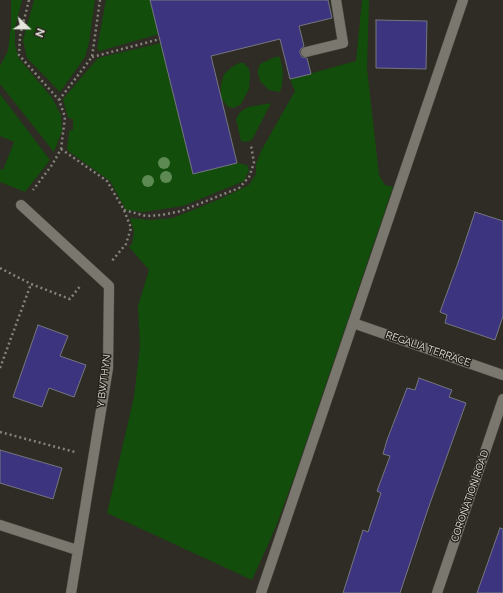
<!DOCTYPE html>
<style>
body{margin:0}
#map{position:relative;width:503px;height:593px;overflow:hidden;background:#2e2c24;font-family:Raleway,sans-serif}
canvas{display:block}
.north{position:absolute;left:8px;top:8px;width:40px;height:40px;-webkit-text-stroke:3px #24221a;paint-order:stroke;rotate:112deg;font-size:11px;font-weight:700;line-height:16px;text-align:center;color:#e7e6e0}
.north::after{content:'';display:block;margin:auto;width:14px;height:18px;background:#e7e6e0;clip-path:polygon(50% 0,100% 100%,50% 72%,0 100%)}
</style>
<div id="map">
<canvas width="503" height="593"></canvas>
<div class="north">N</div>
</div>
<script>
const g = document.querySelector('canvas').getContext('2d');
g.lineJoin = 'round';
function fill(path, color) { g.fillStyle = color; g.fill(path, 'evenodd'); }
const toPath = rows => new Path2D(rows.map(r => 'M' + r).join(''));
function stroke(path, color, width, dash) { g.strokeStyle = color; g.lineWidth = width; g.lineCap = dash ? 'butt' : 'round'; g.setLineDash(dash || []); g.stroke(path); }
function write(font, color, halo, rows, align = 'center') {
  g.font = font + ' Raleway,sans-serif'; g.lineWidth = 3; g.setLineDash([]); g.textBaseline = 'middle'; g.strokeStyle = halo; g.fillStyle = color; for (const [text, x, y, turn = 0] of rows) {
    g.save(); g.translate(x, y); g.rotate((+turn || 0) * Math.PI / 180); g.textAlign = isNaN(turn) ? turn : align; if (halo) g.strokeText(text, 0, 0); g.fillText(text, 0, 0); g.restore();
  }
}
const green = toPath([
 [11,0,22,0,15,28,15,44,18,57,52,98,61,115,62,131,54,152,0,84,0,66,8,51,11,26],
 [34,0,95,0,89,42,85,57,60,92,27,58,23,40],
 [106,0,150,0,159,34,100,51,97,49],
 [362,0,369,0,367,68,379,175,385,185,393,187,296,472,275,529,252,580,107,513,134,397,140,347,138,306,149,270,129,247,132,244,134,232,130,218,151,220,173,218,220,199,249,185,256,174,256,164,261,151,295,91,290,79,356,61],
 [161,43,193,173,237,163,247,165,249,170,244,181,183,206,144,212,126,210,110,181,67,150,69,131,73,130,73,119,68,118,63,99,98,58],
 [275,57,280,57,283,72,282,86,280,92,269,90,260,81,258,74,258,69,260,64],
 [239,63,244,63,249,69,250,75,249,89,241,104,234,108,228,107,221,98,221,85,224,74,232,67],
 [0,94,50,160,25,192,0,182,0,169,3,170,14,142,0,136],
 [271,103,252,140,246,142,241,141,236,119,240,112,248,107]
]);
const building = toPath([
 [150,0,328,0,332,18,299,26,304,46,300,50,300,53,302,57,307,58,311,74,290,79,280,39,211,56,237,163,193,174,150,0],
 [376,20,427,21,426,69,376,68,376,20],
 [475,212,503,221,503,316,495,340,445,323,447,315,440,312,459,260,475,212],
 [38,325,68,336,60,356,86,365,74,397,49,388,42,407,13,397,38,325],
 [419,378,452,390,449,397,466,403,428,509,400,593,343,593,363,530,368,532,381,493,377,491,390,456,383,454,387,440,407,388,415,390,419,378],
 [0,450,62,468,53,499,0,483,0,450],
 [500,528,503,529,503,593,477,593,500,528]
]);
const path = toPath([
 [29,0,20,36,19,55,59,100,65,117,61,149,52,165,33,190],
 [92,57,160,39],
 [59,100,92,57,100,0],
 [61,149,107,181,124,210,131,228,126,244,111,262],
 [124,210,146,216,162,215,181,211,239,188,249,177,254,163,251,145],
 [0,268,31,284,70,299,81,285],
 [0,368,31,284],
 [0,432,75,452]
]);
const lane = toPath([
 [306,52,343,43,336,0],
 [261,593,463,0]
]);
const street = toPath([
 [21,205,109,286,108,368,71,593],
 [353,323,503,375],
 [0,525,77,550],
 [437,593,503,399]
]);
const trees = [
 [164,163],
 [166,177],
 [148,181]
];
const streetNames = [
 ["REGALIA TERRACE",428,349,19],
 ["Y BWTHYN",104,381,-83],
 ["CORONATION ROAD",470,496,-71]
];
fill(green, '#134d0b');
fill(building, '#3d3480');
stroke(building, '#75767f', 1);
stroke(lane, '#4c4b44', 11);
stroke(street, '#4c4b44', 11);
stroke(path, '#85847c', 2.5, [2, 3]);
stroke(lane, '#7a776e', 10);
stroke(street, '#7a776e', 10);
g.fillStyle = '#5d8a53';
for (const [x, y] of trees) { g.beginPath(); g.arc(x, y, 6, 0, 2 * Math.PI); g.fill(); }
write('10px', '#e7e6e0', '#24221a', streetNames);
</script>
